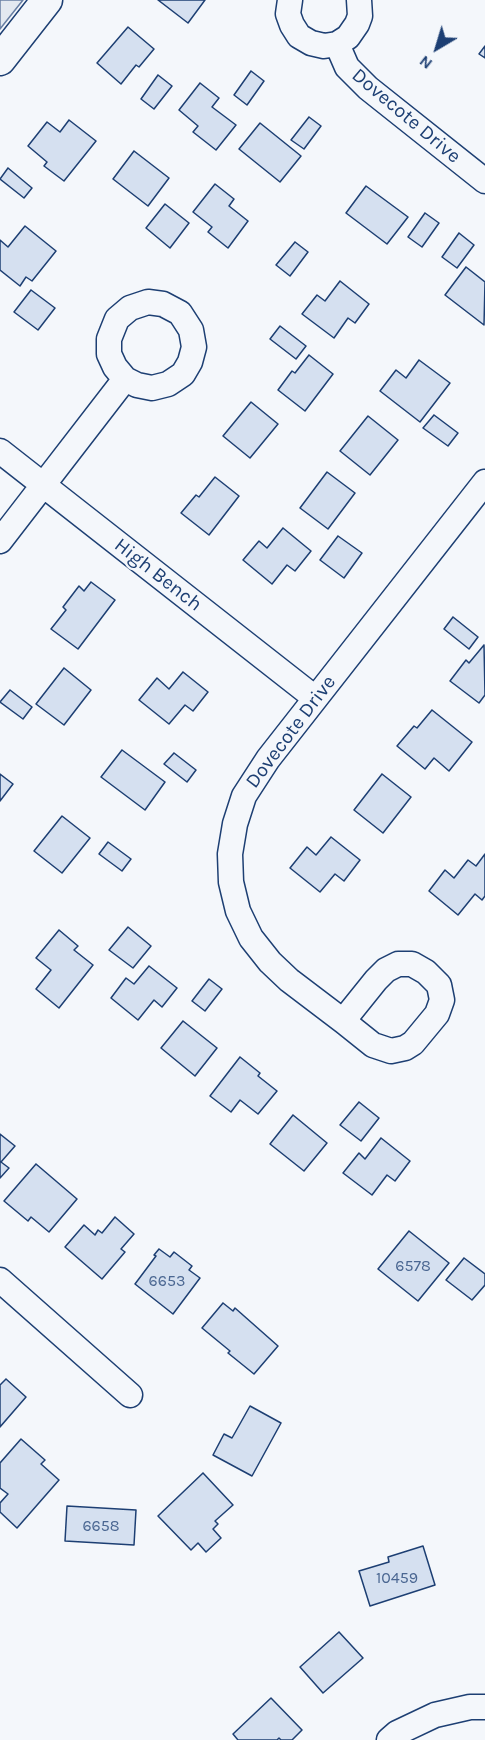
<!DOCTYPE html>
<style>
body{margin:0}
#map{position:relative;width:485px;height:1740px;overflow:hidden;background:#f4f7fb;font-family:Karla,sans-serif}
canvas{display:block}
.north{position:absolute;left:407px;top:18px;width:60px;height:60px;-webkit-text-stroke:4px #f4f7fb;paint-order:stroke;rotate:218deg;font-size:16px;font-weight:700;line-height:24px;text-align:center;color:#1d3f73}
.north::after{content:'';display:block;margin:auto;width:21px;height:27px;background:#1d3f73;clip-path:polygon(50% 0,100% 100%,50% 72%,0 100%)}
</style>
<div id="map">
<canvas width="485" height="1740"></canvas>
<div class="north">N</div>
</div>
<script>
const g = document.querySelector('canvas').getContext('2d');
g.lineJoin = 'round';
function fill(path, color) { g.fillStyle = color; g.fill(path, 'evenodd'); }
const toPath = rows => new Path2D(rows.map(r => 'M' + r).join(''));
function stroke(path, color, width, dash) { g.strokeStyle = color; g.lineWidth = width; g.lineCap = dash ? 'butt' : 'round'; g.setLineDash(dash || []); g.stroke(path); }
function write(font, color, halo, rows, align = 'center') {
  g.font = font + ' Karla,sans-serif'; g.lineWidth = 4.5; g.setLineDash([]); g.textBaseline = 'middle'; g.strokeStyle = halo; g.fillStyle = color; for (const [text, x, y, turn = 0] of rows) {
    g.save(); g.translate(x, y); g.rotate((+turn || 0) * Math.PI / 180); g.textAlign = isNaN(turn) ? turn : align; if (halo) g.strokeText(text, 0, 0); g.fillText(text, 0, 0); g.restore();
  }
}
const green = toPath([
 [0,0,23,0,0,29,0,0]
]);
const building = toPath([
 [158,0,205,0,188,23,158,0],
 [128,27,154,49,139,67,136,65,121,84,97,63,128,27],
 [485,46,485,58,479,54,485,46],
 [251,71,264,81,247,105,234,95,251,71],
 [158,75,172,86,154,109,141,99,158,75],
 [200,83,219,98,212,107,236,125,216,150,193,132,198,126,179,110,200,83],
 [309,117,321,126,304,149,291,140,309,117],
 [69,120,96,141,64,181,44,166,47,162,28,146,47,122,60,132,69,120],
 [260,123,301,156,280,182,239,149,260,123],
 [134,151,169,178,148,206,113,179,134,151],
 [8,168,32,188,24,198,0,179,8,168],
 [215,184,234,199,229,206,248,221,228,248,208,232,212,227,193,212,215,184],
 [366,186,408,217,387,244,346,213,366,186],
 [165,204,189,223,170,248,146,228,165,204],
 [425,213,439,223,422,247,408,237,425,213],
 [25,226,56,251,32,281,26,277,20,286,0,270,0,240,8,247,25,226],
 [459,233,474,245,457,268,442,257,459,233],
 [295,242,308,252,290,276,276,265,295,242],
 [466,267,485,282,484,325,445,295,466,267],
 [340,281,369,304,355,323,348,318,334,338,302,314,317,295,325,301,340,281],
 [31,290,55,308,38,330,14,312,31,290],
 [280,326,306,346,296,359,270,339,280,326],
 [309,355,333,374,305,411,278,390,292,371,295,373,309,355],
 [419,360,450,383,420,422,380,391,396,370,406,378,419,360],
 [251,402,278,424,250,458,223,436,251,402],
 [434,415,458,433,448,446,423,428,434,415],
 [368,416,398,440,370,475,340,451,368,416],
 [327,472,355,493,328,529,300,508,327,472],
 [215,477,239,496,209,535,181,513,196,495,199,497,215,477],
 [283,528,311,551,295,571,287,565,272,584,243,560,259,541,267,548,283,528],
 [338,536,362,553,344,578,320,560,338,536],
 [91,582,115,600,78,649,51,629,66,610,63,607,79,586,84,591,91,582],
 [453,617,478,637,469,649,444,629,453,617],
 [484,645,485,695,479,703,450,681,466,660,469,663,484,645],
 [64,668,91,690,64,725,36,704,64,668],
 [183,672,208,692,193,711,185,705,169,724,139,700,157,678,169,689,183,672],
 [10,690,32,707,23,719,0,702,10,690],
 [432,710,472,742,449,771,434,758,425,769,397,746,414,726,417,728,432,710],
 [122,750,165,782,145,810,101,777,122,750],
 [174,753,196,770,187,782,164,764,174,753],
 [0,774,13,784,0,801,0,774],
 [382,774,411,797,383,833,354,810,382,774],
 [62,816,90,838,62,873,34,851,62,816],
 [331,837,360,860,344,881,335,874,320,892,290,868,307,847,316,855,331,837],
 [108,842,131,859,122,871,99,854,108,842],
 [485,854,485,896,482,900,475,894,458,915,429,891,445,870,454,878,468,860,476,866,485,854],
 [128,927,151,946,133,968,109,950,128,927],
 [59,930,78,946,74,950,93,965,59,1008,36,989,51,970,36,958,59,930],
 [149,966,177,988,162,1007,154,1000,138,1020,111,998,126,978,134,984,149,966],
 [209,979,222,989,205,1011,192,1001,209,979],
 [183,1021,217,1048,195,1076,161,1048,183,1021],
 [240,1057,260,1073,258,1076,277,1091,258,1114,240,1100,231,1112,210,1096,240,1057],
 [359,1102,379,1118,361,1141,340,1125,359,1102],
 [293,1115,327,1143,304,1171,270,1144,293,1115],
 [0,1134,15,1146,1,1162,9,1168,0,1178,0,1134],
 [381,1138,410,1161,395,1181,387,1175,372,1195,343,1173,359,1153,365,1159,381,1138],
 [36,1164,77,1199,49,1232,31,1217,28,1221,4,1201,36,1164],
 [115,1217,134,1234,121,1249,125,1252,102,1279,65,1247,84,1225,95,1235,98,1230,102,1233,115,1217],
 [409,1231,449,1263,418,1301,378,1269,409,1231],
 [159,1249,170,1257,174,1252,192,1266,189,1270,200,1278,173,1314,135,1284,156,1256,154,1255,159,1249],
 [464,1258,485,1274,485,1285,472,1300,446,1280,464,1258],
 [223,1303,233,1311,235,1308,278,1346,254,1374,228,1353,230,1351,202,1328,223,1303],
 [6,1379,26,1397,0,1427,0,1385,6,1379],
 [250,1406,281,1423,252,1476,213,1455,224,1434,232,1438,250,1406],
 [21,1439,45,1460,41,1464,59,1480,17,1528,0,1512,0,1503,8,1494,0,1488,0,1463,21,1439],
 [203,1473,233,1505,215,1521,218,1524,213,1529,221,1538,206,1552,198,1543,191,1550,158,1516,203,1473],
 [67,1506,136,1510,134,1545,65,1541,67,1506],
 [423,1546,435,1585,370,1606,359,1571,389,1562,388,1557,423,1546],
 [339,1632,363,1658,323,1693,300,1667,339,1632],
 [271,1698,302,1730,292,1740,281,1740,279,1738,277,1740,238,1740,233,1734,271,1698]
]);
const minor = toPath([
 [290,0,288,14,292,25,299,36,311,43,324,46,337,44,348,37,357,24,360,16,359,0],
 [337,44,347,67,368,88,485,181],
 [0,451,315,698],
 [0,541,125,379,137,385,152,388,168,384,183,374,190,362,194,347,191,330,180,313,163,304,148,302,130,308,117,319,109,339,109,354,115,367,125,379],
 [343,1021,376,980,386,970,398,964,412,964,426,972,439,985,442,1000,437,1014,413,1043,405,1048,391,1051,373,1045,343,1021,289,980,270,962,251,938,238,911,231,882,230,854,235,824,244,796,268,759,485,482],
 [0,1280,130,1395],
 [389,1740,397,1733,435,1715,470,1707,485,1707]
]);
const tertiary = toPath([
 [0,60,47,0]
]);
const numberNames = [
 ["6578",413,1266],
 ["6653",167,1281],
 ["6658",101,1526],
 ["10459",397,1578]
];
const streetNames = [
 ["Dovecote Drive",406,116,40],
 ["High Bench",158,575,38],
 ["Dovecote Drive",291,732,-53]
];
fill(green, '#e3e9f0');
stroke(green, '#687fa3', 1.5);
fill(building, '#d5e0f0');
stroke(building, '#1d3f73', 1.5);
stroke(minor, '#1d3f73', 27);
stroke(tertiary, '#1d3f73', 33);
stroke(minor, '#f4f7fb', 24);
stroke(tertiary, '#f4f7fb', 30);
write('16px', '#4b6792', null, numberNames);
write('20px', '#1d3f73', '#f4f7fb', streetNames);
</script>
